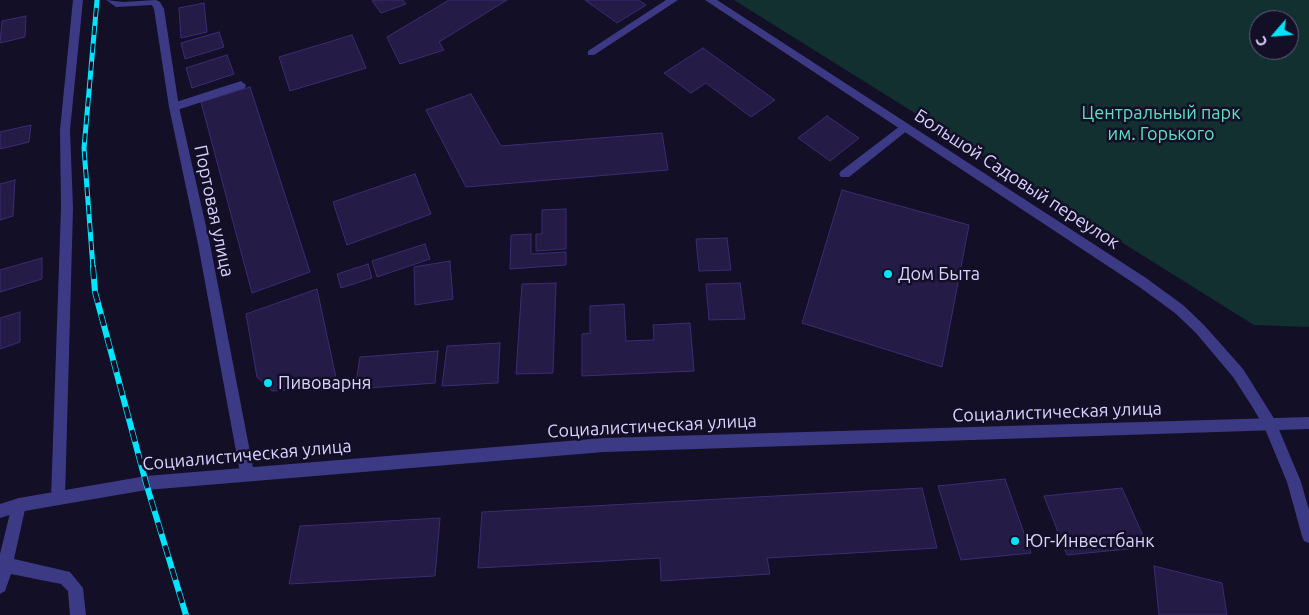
<!DOCTYPE html>
<meta charset="utf-8">
<style>
body{margin:0}
#map{position:relative;width:1309px;height:615px;overflow:hidden;background:#130f26;font-family:Ubuntu,sans-serif}
canvas{display:block}
.north{position:absolute;left:1249px;top:10px;width:50px;height:50px;box-sizing:border-box;background:#130f26;border:1px solid #625e7d;border-radius:50%;rotate:243deg;font-size:14px;font-weight:700;line-height:20px;text-align:center;color:#d9d4ff}
.north::after{content:'';display:block;margin:auto;width:18px;height:22px;background:#00e5ff;clip-path:polygon(50% 0,100% 100%,50% 72%,0 100%)}
</style>
<div id="map">
<canvas width="1309" height="615"></canvas>
<div class="north">С</div>
</div>
<script>
const g = document.querySelector('canvas').getContext('2d');
g.lineJoin = 'round';
function fill(path, color) { g.fillStyle = color; g.fill(path, 'evenodd'); }
const toPath = rows => new Path2D(rows.map(r => 'M' + r).join(''));
function stroke(path, color, width, dash) { g.strokeStyle = color; g.lineWidth = width; g.lineCap = dash ? 'butt' : 'round'; g.setLineDash(dash || []); g.stroke(path); }
function write(font, color, halo, rows, align = 'center') {
  g.font = font + ' Ubuntu,sans-serif'; g.lineWidth = 5; g.setLineDash([]); g.textBaseline = 'middle'; g.strokeStyle = halo; g.fillStyle = color; for (const [text, x, y, turn = 0] of rows) {
    g.save(); g.translate(x, y); g.rotate((+turn || 0) * Math.PI / 180); g.textAlign = isNaN(turn) ? turn : align; if (halo) g.strokeText(text, 0, 0); g.fillText(text, 0, 0); g.restore();
  }
}
const green = toPath([
 [734,0,1309,0,1309,327,1254,325],
 [1259,20,1289,20,1289,50,1259,50]
]);
const building = toPath([
 [376,0,403,0,406,4,381,13,372,1,376,0],
 [449,0,507,0,439,42,444,50,400,64,387,37,449,0],
 [585,0,639,0,646,5,617,23,585,0],
 [204,3,207,32,181,38,179,8,204,3],
 [26,16,25,37,0,43,2,21,26,16],
 [219,32,224,47,185,59,181,43,219,32],
 [352,35,366,68,290,91,279,57,352,35],
 [703,48,775,100,751,117,706,83,691,93,664,73,703,48],
 [227,55,234,74,192,88,186,68,227,55],
 [250,87,310,272,252,293,201,102,250,87],
 [471,94,501,146,662,133,668,170,466,187,426,110,471,94],
 [827,116,859,138,830,161,798,138,827,116],
 [31,125,29,142,0,149,0,132,31,125],
 [415,174,431,214,347,245,333,202,415,174],
 [15,180,13,216,0,220,0,184,15,180],
 [842,190,969,225,942,367,802,323,842,190],
 [566,209,566,249,536,251,536,234,542,234,542,210,566,209],
 [531,234,531,254,566,252,566,265,510,269,511,235,531,234],
 [727,238,731,270,699,271,696,239,727,238],
 [425,244,430,259,377,277,372,261,425,244],
 [42,258,42,279,0,292,0,270,42,258],
 [450,261,453,299,415,305,414,267,450,261],
 [368,264,372,278,341,288,337,274,368,264],
 [556,283,553,373,516,374,522,284,556,283],
 [740,283,745,319,709,320,706,284,740,283],
 [317,289,338,387,272,391,257,377,246,314,317,289],
 [624,304,626,341,654,340,653,325,690,323,694,371,582,376,582,334,590,333,590,306,624,304],
 [20,312,20,342,0,349,0,318,20,312],
 [500,343,498,383,442,386,447,346,500,343],
 [438,351,435,383,355,389,360,357,438,351],
 [1005,479,1031,553,961,560,938,486,1005,479],
 [922,488,937,548,767,558,770,574,661,581,660,558,478,568,482,512,922,488],
 [1122,488,1148,547,1067,555,1044,496,1122,488],
 [440,518,435,576,289,584,300,526,440,518],
 [1154,566,1222,583,1227,615,1159,615,1154,566]
]);
const service = toPath([
 [666,0,678,0,594,55,588,55,588,51,666,0],
 [241,81,246,85,245,88,174,111,169,107,170,104,241,81],
 [904,123,909,127,908,130,849,177,841,177,839,174,841,171,904,123]
]);
const minor = toPath([
 [73,0,83,0,70,130,73,208,65,498,63,503,58,505,53,503,51,498,61,208,60,130,73,0],
 [106,0,123,2,156,0,160,2,164,9,179,107,210,244,254,473,252,478,247,480,242,478,240,473,198,244,169,107,154,9,152,5,116,7,106,0],
 [705,0,717,0,1146,278,1183,305,1204,325,1243,369,1275,420,1301,482,1309,510,1309,543,1304,541,1302,536,1287,482,1265,429,1253,408,1233,377,1196,333,1175,313,1138,286,705,0],
 [19,498,24,500,26,505,14,559,70,572,83,588,86,615,70,615,68,591,61,584,11,574,5,591,0,594,0,554,12,505,14,500,19,498]
]);
const tertiary = toPath([
 [1309,417,1309,429,604,452,146,490,19,512,0,518,0,504,19,498,146,476,604,438,1309,417]
]);
const railFar1 = toPath([
 [93,268,84,148,97,0]
]);
const rail = toPath([
 [93,267,95,292,146,483,186,615]
]);
const markers = [
 [888,274,5,"#00e5ff"],
 [268,383,5,"#00e5ff"],
 [1015,541,5,"#00e5ff"]
];
const parkNames = [
 ["Центральный парк",1161,113],
 ["им. Горького",1161,134]
];
const streetNames = [
 ["Большой Садовый переулок",1017,179,33],
 ["Портовая улица",214,211,78],
 ["Социалистическая улица",1057,412,-2],
 ["Социалистическая улица",652,426,-3],
 ["Социалистическая улица",247,455,-5]
];
const poiNames = [
 ["Дом Быта",898,274],
 ["Пивоварня",278,383],
 ["Юг-Инвестбанк",1025,541]
];
fill(green, '#12302f');
fill(building, '#241b47');
stroke(building, '#3b2d73', 1);
fill(service, '#3d3a85');
fill(minor, '#3d3a85');
fill(tertiary, '#3d3a85');
stroke(railFar1, '#00e5ff', 5);
stroke(rail, '#00e5ff', 6);
stroke(railFar1, '#130f26', 3, [9]);
stroke(rail, '#130f26', 4.5, [12]);
for (const [x, y, r, color] of markers) { const dot = new Path2D(); dot.arc(x, y, r, 0, 2 * Math.PI); g.fillStyle = color; g.fill(dot); stroke(dot, '#130f26', 2); }
write('18px', '#5fe0c0', '#130f26', parkNames);
write('18px', '#d9d4ff', '#130f26', streetNames);
write('18px', '#d9d4ff', '#130f26', poiNames, 'left');
</script>
